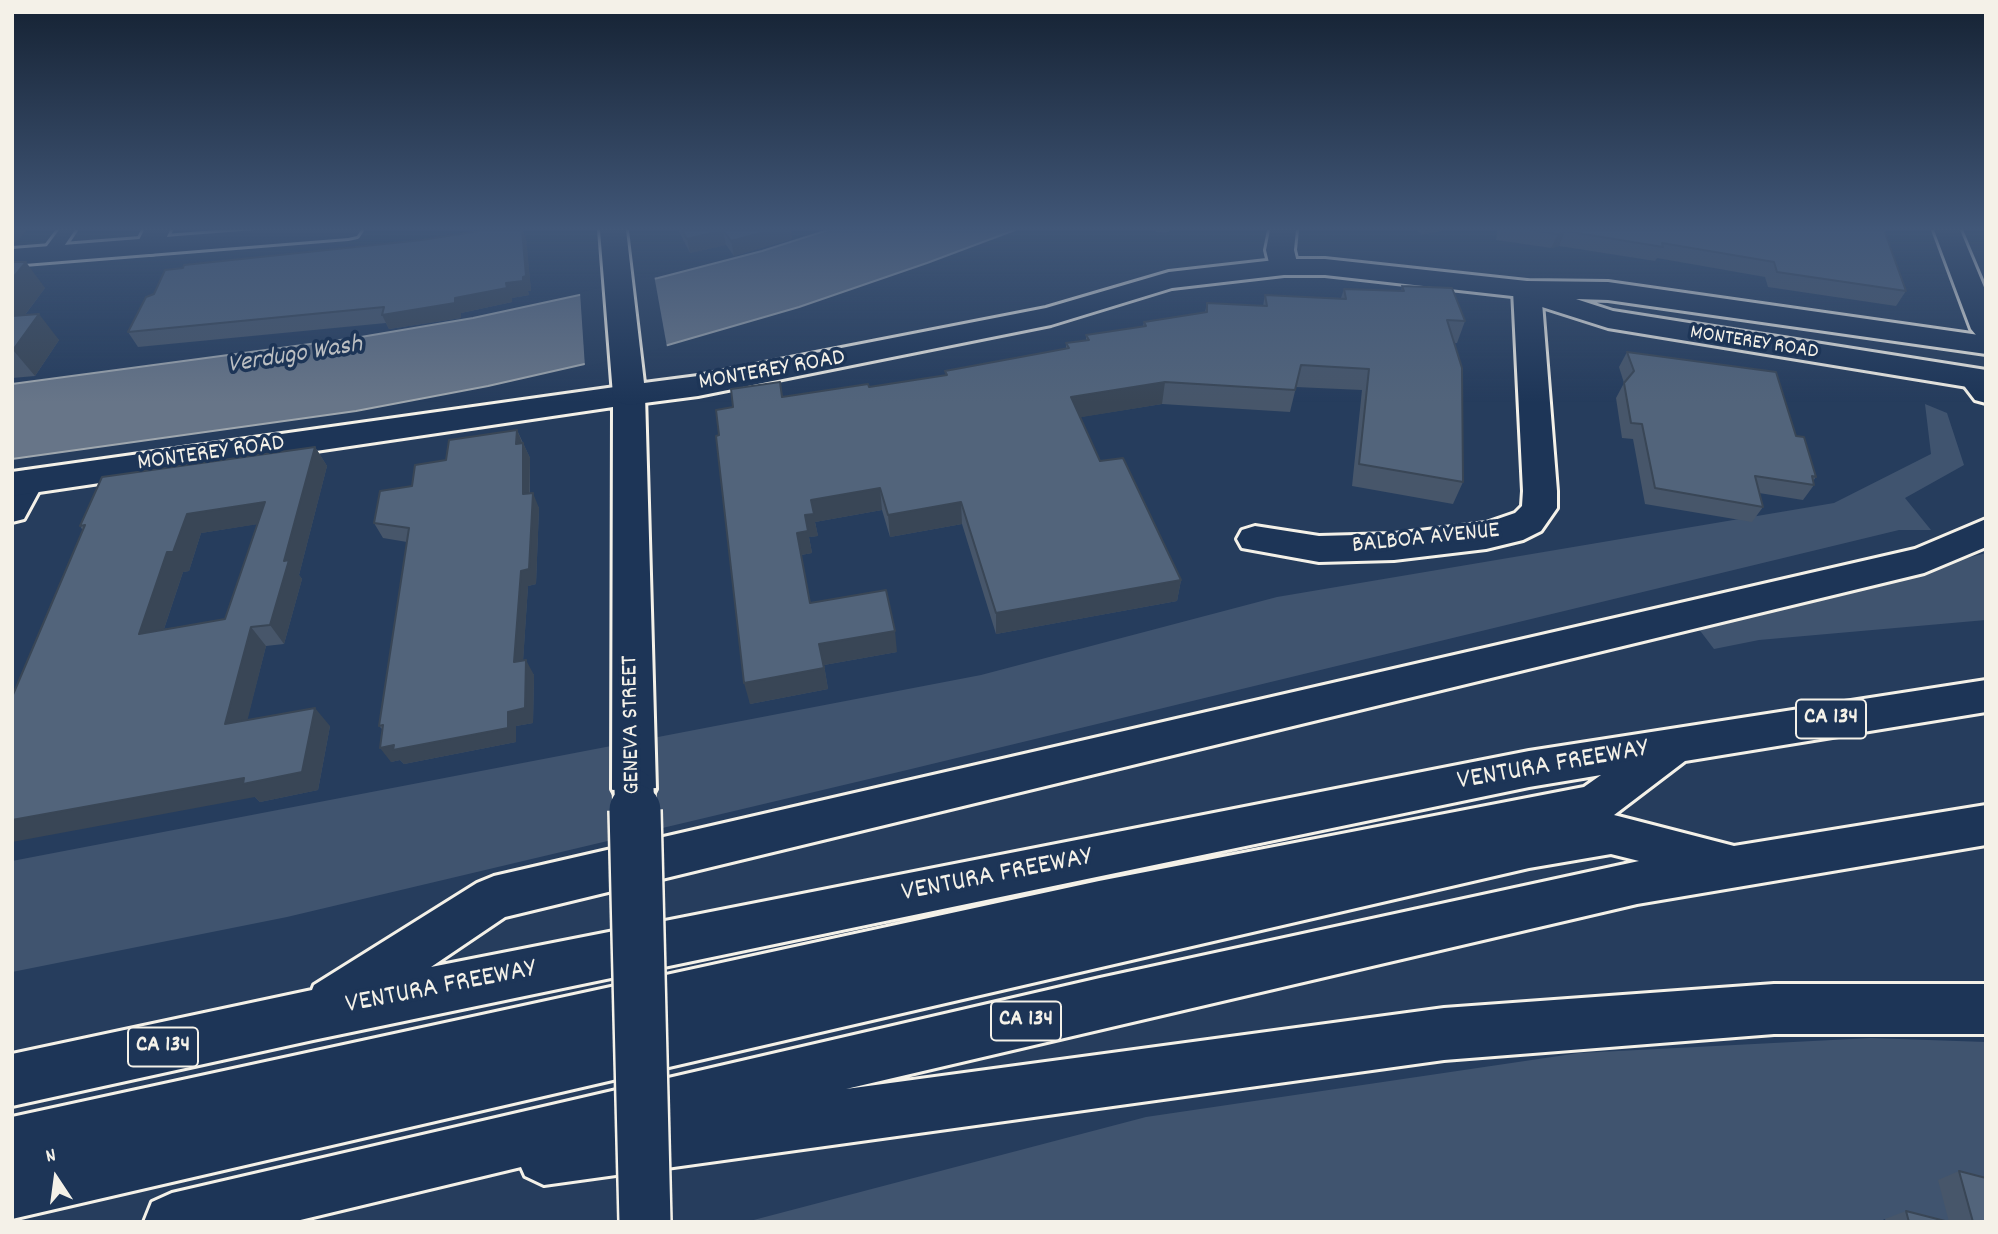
<!DOCTYPE html>
<style>
body{margin:0}
#map{position:relative;width:1998px;height:1234px;overflow:hidden;background:#263d5d;font-family:Dekko,sans-serif}
canvas{display:block}
.frame{position:absolute;inset:0;border:14px solid #f4f1e8;pointer-events:none}
.north{position:absolute;left:21px;top:1143px;width:70px;height:70px;-webkit-text-stroke:5px #1d3557;paint-order:stroke;rotate:347deg;font-size:19px;font-weight:700;line-height:28px;text-align:center;color:#f4f1e8}
.north::after{content:'';display:block;margin:auto;width:24px;height:32px;background:#f4f1e8;clip-path:polygon(50% 0,100% 100%,50% 72%,0 100%)}
</style>
<div id="map">
<canvas width="1998" height="1234"></canvas>
<div class="frame"></div>
<div class="north">N</div>
</div>
<script>
const g = document.querySelector('canvas').getContext('2d');
g.lineJoin = 'round';
function fill(path, color) { g.fillStyle = color; g.fill(path, 'evenodd'); }
const toPath = rows => new Path2D(rows.map(r => 'M' + r).join(''));
function stroke(path, color, width, dash) { g.strokeStyle = color; g.lineWidth = width; g.lineCap = dash ? 'butt' : 'round'; g.setLineDash(dash || []); g.stroke(path); }
function write(font, color, halo, rows, align = 'center') {
  g.font = font + ' Dekko,sans-serif'; g.lineWidth = 7; g.setLineDash([]); g.textBaseline = 'middle'; g.strokeStyle = halo; g.fillStyle = color; for (const [text, x, y, turn = 0] of rows) {
    g.save(); g.translate(x, y); g.rotate((+turn || 0) * Math.PI / 180); g.textAlign = isNaN(turn) ? turn : align; if (halo) g.strokeText(text, 0, 0); g.fillText(text, 0, 0); g.restore();
  }
}
const green = toPath([
 [1925,404,1947,413,1964,465,1905,498,1931,530,1899,530,907,770,287,917,12,972,12,861,981,675,1277,597,1834,503,1931,454],
 [1986,553,1986,620,1759,640,1714,649,1698,628],
 [1871,1038,1986,1042,1986,1192,1949,1222,1897,1222,1885,1219,1878,1222,746,1222,1146,1117,1579,1053]
]);
const water = toPath([
 [828,230,1015,230,927,263,799,307,668,345,488,386,356,411,12,459,12,384,355,338,473,318,658,278,762,251,828,230]
]);
const pier = toPath([
 [654,275,667,347,585,367,580,292]
]);
const service = toPath([
 [59,230,75,230,56,258,44,258,41,254,59,230]
]);
const minor = toPath([
 [144,230,170,230,160,252,150,254,140,252,136,246,144,230],
 [1270,230,1296,230,1294,250,1298,267,1294,273,1284,275,1274,273,1270,267,1266,250,1270,230],
 [1934,230,1960,230,1986,292,1986,338,1976,335,1971,329,1934,230],
 [1527,281,1537,284,1541,290,1557,491,1557,508,1541,531,1523,540,1486,549,1394,560,1319,562,1242,548,1237,539,1242,530,1255,526,1319,536,1394,534,1486,523,1515,513,1522,506,1523,491,1513,290,1517,284,1527,281],
 [27,470,39,474,44,482,24,519,12,522,12,478,15,474,27,470]
]);
const tertiary = toPath([
 [629,385,640,388,645,395,656,789,649,802,634,808,619,802,612,789,613,407,12,496,12,472,629,385]
]);
const secondary = toPath([
 [254,230,361,230,357,236,348,238,12,265,12,249,254,230],
 [600,230,626,230,644,383,698,376,1046,308,1169,272,1284,259,1325,259,1527,281,1608,282,1986,336,1986,354,1608,300,1576,299,1613,311,1986,370,1986,390,1608,328,1542,307,1538,301,1539,299,1325,275,1284,275,1172,288,1051,325,698,396,629,405,618,402,613,395,600,230]
]);
const motorway = toPath([
 [1975,369,1986,372,1986,403,1975,400,1959,379,1964,372,1975,369],
 [1986,519,1986,547,1924,573,505,917,431,967,1529,751,1986,680,1986,712,1685,761,1614,815,1734,846,1986,805,1986,845,1637,904,846,1089,1444,1008,1774,984,1986,984,1986,1034,1774,1034,1444,1060,544,1185,525,1176,521,1167,292,1222,144,1222,152,1202,172,1193,1100,978,1639,861,1611,854,1529,868,12,1219,12,1117,1099,881,1584,787,1601,775,1529,787,313,1040,12,1106,12,1054,312,990,314,985,477,883,494,876,1915,549,1986,519]
]);
const tertiaryBridgeFar1 = toPath([
 [634,789,635,812]
]);
const tertiaryBridge = toPath([
 [635,810,645,1222]
]);
const wall = toPath([
 [678,230,791,230,792,239,734,256,726,245,690,253],
 [1153,230,1171,230,1166,233,1157,232],
 [1416,230,1445,230,1423,235],
 [1497,230,1884,230,1906,291,1896,306,1768,287,1765,277,1657,258,1655,261,1559,246,1551,248,1496,240],
 [526,238,531,291,528,291,529,295,512,298,512,302,461,313,461,318,389,329,386,323,138,347,128,332],
 [12,262,45,288,25,315,59,340,35,376,12,378],
 [1402,286,1465,321,1457,343,1454,343,1463,482,1453,504,1352,486,1362,390,1296,387,1290,412,1162,404,1080,417,1100,461,1181,580,1177,601,996,634,962,524,890,537,882,510,815,522,818,536,809,537,812,553,801,555,810,603,897,652,824,665,828,689,750,704,719,435,733,407,782,397,869,387,946,375,945,371,1066,349,1066,343,1086,340,1086,335,1143,326,1144,322,1205,312,1207,303,1263,306,1265,295,1341,298,1344,289,1401,291],
 [1627,352,1796,436,1816,477,1813,481,1814,485,1803,500,1759,493,1763,507,1752,522,1645,504,1633,439,1622,438,1616,398,1624,383,1619,367],
 [517,430,530,458,530,493,539,508,536,584,528,586,523,661,534,675,533,723,516,726,516,742,404,764,400,760,391,762,383,730,379,726,407,542,383,538,374,523,446,460],
 [315,447,327,466,299,575,302,579,284,644,266,646,247,720,330,726,318,790,260,802,255,797,80,526],
 [257,524,225,619,164,629,183,572,189,571,201,533],
 [1959,1171,1986,1222,1949,1222,1938,1180],
 [1906,1211,1949,1222,1886,1222,1885,1219]
]);
const shadedWall = toPath([
 [12,230,27,230,12,247],
 [522,230,523,230,526,238,531,291,528,291,529,295,512,298,512,302,461,313,461,318,389,329,382,315,455,298,506,283],
 [723,230,726,245,690,253,687,239],
 [772,230,791,230,792,239,734,256,731,241],
 [1425,230,1445,230,1423,235],
 [1565,231,1559,246,1551,248,1558,234],
 [26,262,45,288,12,332,12,279],
 [39,314,59,340,35,376,13,350],
 [1165,382,1162,404,1070,419,1071,397],
 [517,430,523,445,516,444],
 [523,443,530,458,529,509,523,494],
 [315,447,327,466,299,575,302,579,284,644,270,625,284,561],
 [880,488,882,510,815,522,818,536,809,537,812,553,801,555,797,533,811,500],
 [533,493,539,508,536,584,528,586,522,677,514,662,521,571],
 [265,502,278,521,201,533,189,571,183,572,156,653,139,634,167,552,187,514],
 [961,502,962,524,890,537,888,515],
 [1181,580,1177,601,996,634,996,613],
 [251,627,266,646,242,742,225,724],
 [895,631,897,652,824,665,828,689,750,704,744,683,819,644],
 [526,660,534,675,533,723,516,726,516,742,404,764,400,760,391,762,380,748,508,712],
 [315,708,330,726,318,790,260,802,255,797,12,842,12,820]
]);
const building = toPath([
 [485,230,522,230,526,276,523,277,523,281,506,283,507,288,455,298,455,303,382,315,384,307,128,332,146,297,154,294,165,270,183,268,184,265,422,240,485,230],
 [682,230,772,230,731,241,723,230,687,239,682,230],
 [1530,230,1884,230,1906,291,1777,272,1774,262,1662,243,1663,247,1565,231,1558,234,1530,230],
 [12,262,26,262,12,279,12,262],
 [1402,286,1452,288,1465,321,1447,320,1462,368,1463,482,1359,464,1369,369,1301,365,1295,390,1165,382,1071,397,1100,461,1123,458,1181,580,996,613,961,502,888,515,880,488,811,500,814,514,805,515,808,531,797,533,810,603,886,590,895,631,819,644,824,668,744,683,716,436,719,435,716,410,733,407,731,389,780,382,782,397,868,384,869,387,947,375,945,371,1069,348,1066,343,1089,340,1086,335,1146,326,1144,322,1207,312,1207,303,1267,306,1265,295,1346,299,1344,289,1404,291,1402,286],
 [39,314,13,350,12,350,12,316,39,314],
 [1627,352,1776,372,1796,436,1804,437,1816,477,1812,476,1814,485,1755,476,1763,507,1655,488,1642,424,1631,423,1624,383,1634,371,1627,352],
 [517,430,516,444,523,443,523,494,533,493,529,569,521,571,514,662,526,660,525,708,508,712,508,728,393,750,394,745,380,748,383,725,379,726,409,528,374,523,380,491,412,486,415,465,446,460,449,440,517,430],
 [315,447,284,561,289,560,270,625,251,627,225,724,315,708,302,772,243,784,244,778,12,820,12,697,85,525,80,526,102,477,315,447],
 [265,502,225,619,139,634,167,552,173,552,187,514,265,502],
 [1959,1171,1986,1178,1986,1222,1973,1222,1959,1171],
 [1906,1211,1949,1222,1909,1222,1906,1211]
]);
const farStreetnames = [
 ["MONTEREY ROAD",1754,344,9]
];
const shields = [
 [1831,719,70],
 [1026,1021,70],
 [163,1047,70]
];
const shieldNames = [
 ["CA 134",1831,719],
 ["CA 134",1026,1021],
 ["CA 134",163,1047]
];
const streetNames = [
 ["MONTEREY ROAD",772,372,-10],
 ["MONTEREY ROAD",211,455,-8],
 ["BALBOA AVENUE",1426,540,-6],
 ["GENEVA STREET",633,725,-91]
];
const waterNames = [
 ["Verdugo Wash",295,357,-9]
];
const nearStreetnames = [
 ["VENTURA FREEWAY",1553,767,-10],
 ["VENTURA FREEWAY",997,877,-11],
 ["VENTURA FREEWAY",441,989,-11]
];
fill(green, '#40546f');
fill(water, '#677588');
stroke(water, '#9fa7ae', 2);
fill(pier, '#263d5d');
stroke(service, '#f4f1e8', 6);
stroke(minor, '#f4f1e8', 6);
stroke(tertiary, '#f4f1e8', 6);
stroke(secondary, '#f4f1e8', 6);
stroke(motorway, '#f4f1e8', 6);
fill(service, '#1d3557');
fill(minor, '#1d3557');
fill(tertiary, '#1d3557');
fill(secondary, '#1d3557');
fill(motorway, '#1d3557');
stroke(tertiaryBridgeFar1, '#f4f1e8', 45, []);
stroke(tertiaryBridge, '#f4f1e8', 56, []);
stroke(tertiaryBridgeFar1, '#1d3557', 39);
stroke(tertiaryBridge, '#1d3557', 51);
fill(wall, '#47566a');
fill(shadedWall, '#394656');
fill(building, '#52647b');
stroke(building, '#394656', 2);
const sky = g.createLinearGradient(0, 0, 0, 402);
sky.addColorStop(0, '#152233');
sky.addColorStop(0.57, '#415778');
sky.addColorStop(1, '#41577800');
g.fillStyle = sky;
g.fillRect(0, 0, 1998, 402);
write('21px', '#f4f1e8', '#1d3557', farStreetnames);
for (const [x, y, w] of shields) { const box = new Path2D(); box.roundRect(x - w / 2, y - 19.5, w, 39, 5); g.fillStyle = '#1d3557'; g.fill(box); stroke(box, '#f4f1e8', 2); }
write('bold 23px', '#f4f1e8', null, shieldNames);
write('24px', '#f4f1e8', '#1d3557', streetNames);
write('italic 26px', '#bcbfc2', '#1d3557', waterNames);
write('28px', '#f4f1e8', '#1d3557', nearStreetnames);
</script>
